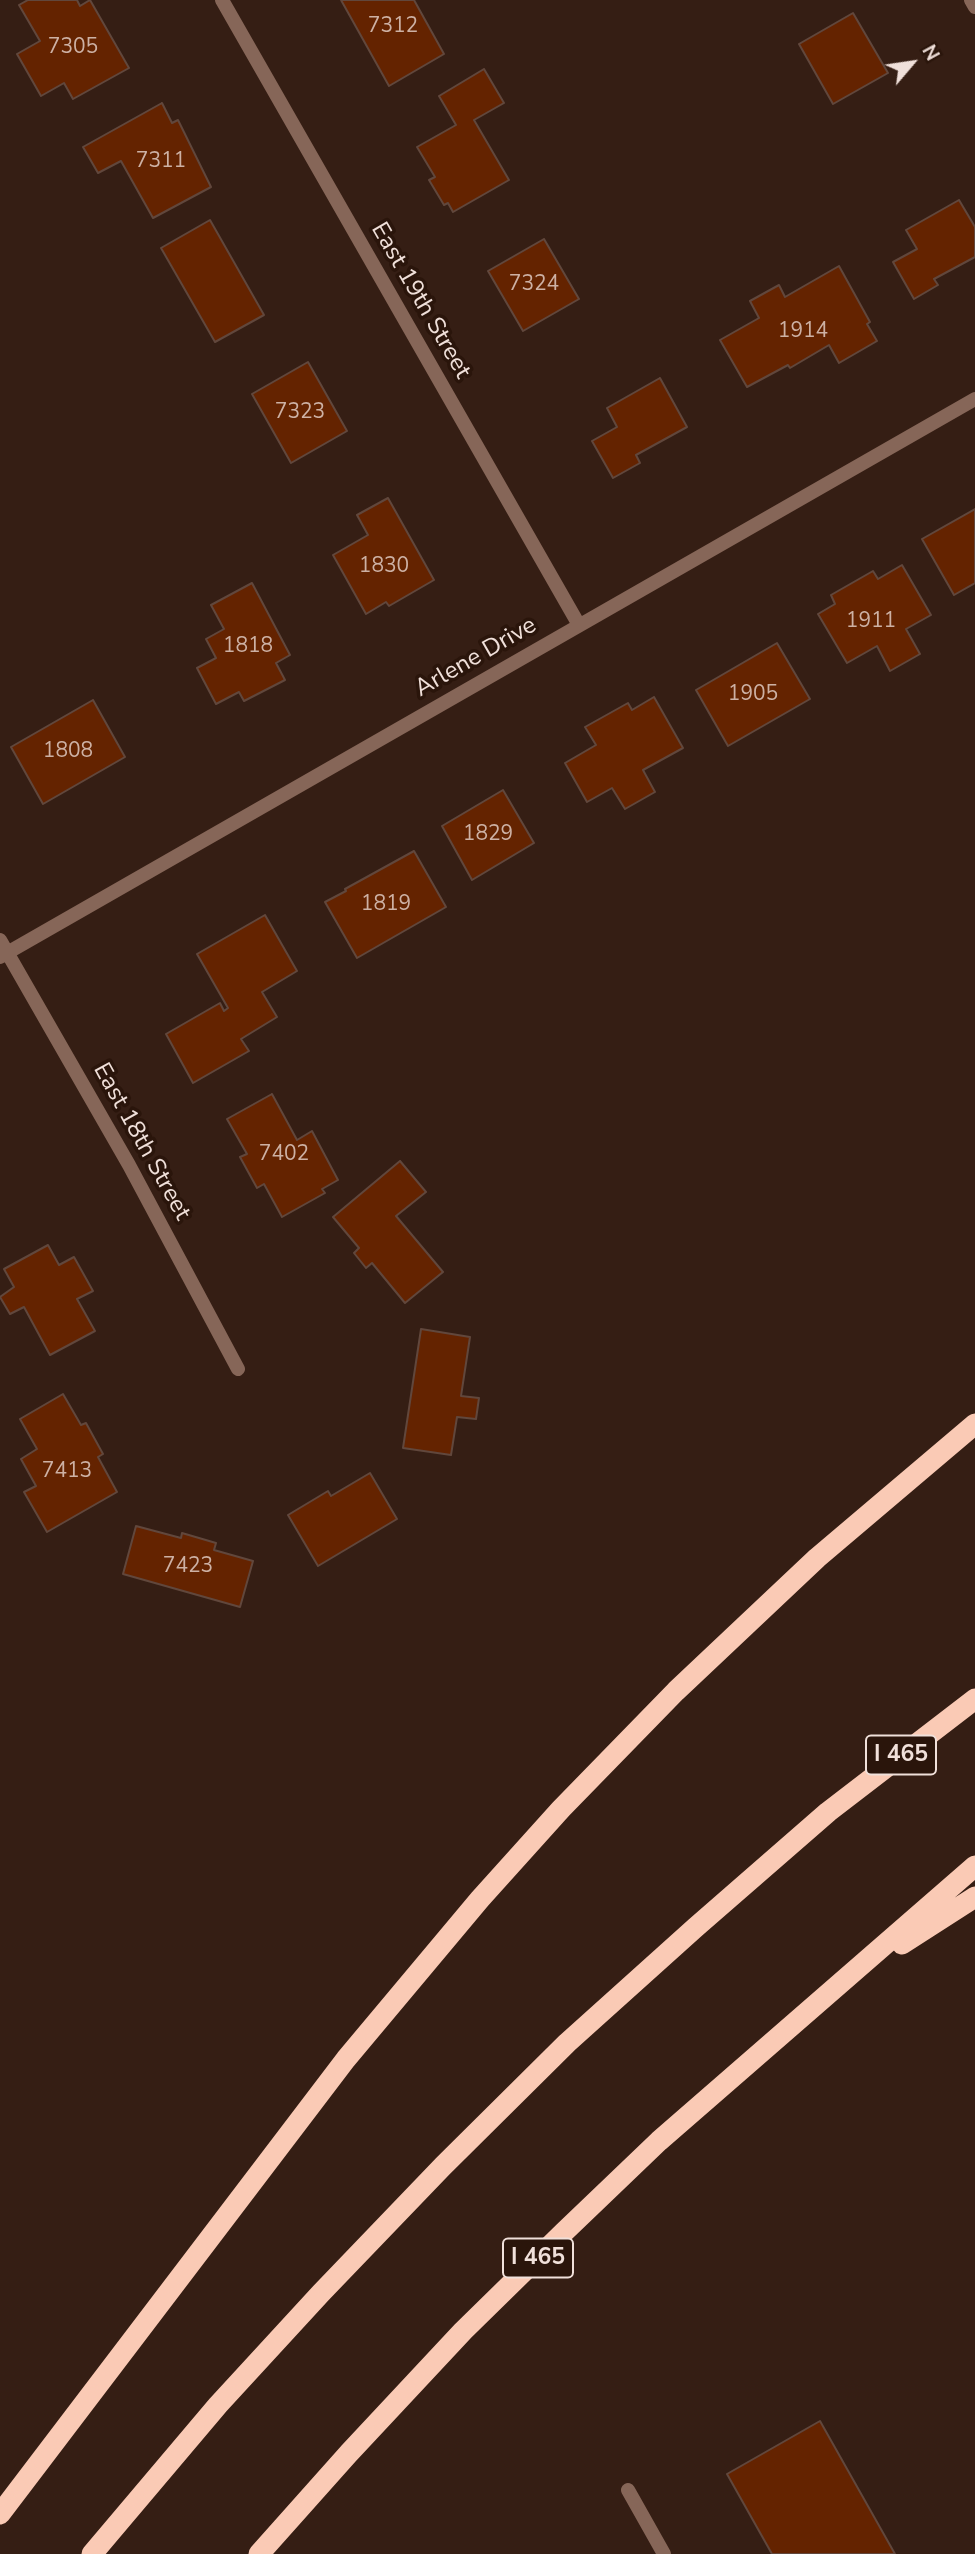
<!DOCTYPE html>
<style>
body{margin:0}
#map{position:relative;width:975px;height:2554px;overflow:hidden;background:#351e14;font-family:"Nunito Sans",sans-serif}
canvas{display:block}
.north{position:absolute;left:877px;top:28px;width:70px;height:70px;-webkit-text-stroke:5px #2a150b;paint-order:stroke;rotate:61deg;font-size:19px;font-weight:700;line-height:28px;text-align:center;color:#f0e0da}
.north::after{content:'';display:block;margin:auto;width:24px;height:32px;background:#f0e0da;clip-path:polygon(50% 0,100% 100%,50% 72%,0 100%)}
</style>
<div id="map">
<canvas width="975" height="2554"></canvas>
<div class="north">N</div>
</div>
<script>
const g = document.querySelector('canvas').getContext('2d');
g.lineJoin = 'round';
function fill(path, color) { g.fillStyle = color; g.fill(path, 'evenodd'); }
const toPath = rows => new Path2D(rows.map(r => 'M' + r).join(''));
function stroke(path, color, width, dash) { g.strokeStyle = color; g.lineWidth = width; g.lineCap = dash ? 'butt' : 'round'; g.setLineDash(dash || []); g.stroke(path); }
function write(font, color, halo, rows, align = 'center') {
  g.font = font + ' "Nunito Sans",sans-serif'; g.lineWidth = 7; g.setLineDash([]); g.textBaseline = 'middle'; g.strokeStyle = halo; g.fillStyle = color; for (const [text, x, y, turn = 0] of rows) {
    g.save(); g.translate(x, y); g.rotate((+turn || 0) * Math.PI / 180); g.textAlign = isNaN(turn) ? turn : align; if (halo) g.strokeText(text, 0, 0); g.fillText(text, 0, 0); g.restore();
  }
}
const building = toPath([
 [28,0,77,0,80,6,90,0,129,68,73,99,64,83,41,96,17,54,40,41,19,5,28,0],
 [341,0,414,0,444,54,389,86,341,0],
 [853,13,888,73,833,104,799,44,853,13],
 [484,69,504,103,474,120,509,180,453,212,448,203,444,205,429,180,435,177,417,147,456,125,439,96,484,69],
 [162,103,172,123,178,120,211,187,153,218,121,161,98,173,83,147,162,103],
 [959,200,975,227,975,257,934,279,938,285,914,299,893,262,917,249,906,230,959,200],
 [210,220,264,315,215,342,161,248,210,220],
 [544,239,579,299,523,331,488,271,544,239],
 [839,266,870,322,867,324,877,341,839,363,829,345,790,368,788,365,747,387,720,340,759,318,750,301,779,285,785,297,839,266],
 [308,362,347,431,291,463,252,394,308,362],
 [660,378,687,427,636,455,640,463,613,478,592,441,617,427,607,408,660,378],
 [388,498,434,580,389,606,386,602,366,614,333,555,368,535,357,515,388,498],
 [975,509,975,583,954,595,922,539,975,509],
 [902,565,931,615,906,629,920,654,890,671,877,646,847,663,818,614,835,604,831,595,873,571,878,579,902,565],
 [252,583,290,655,276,663,285,680,244,701,239,692,216,704,197,668,216,658,206,639,224,629,211,605,252,583],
 [777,643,810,699,728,746,696,690,777,643],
 [654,697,683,748,643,770,655,792,625,809,612,788,587,802,565,763,596,745,585,727,628,703,632,710,654,697],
 [93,700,125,757,43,804,11,747,93,700],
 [503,790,534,843,472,880,442,826,503,790],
 [414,851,446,907,357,958,325,902,346,891,345,889,414,851],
 [265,915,297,971,262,992,277,1017,241,1039,249,1051,193,1083,166,1034,220,1003,224,1011,228,1008,197,954,265,915],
 [272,1094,297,1140,312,1131,338,1180,322,1189,325,1193,282,1217,264,1184,257,1188,240,1157,247,1154,227,1119,272,1094],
 [400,1161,426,1192,396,1216,443,1272,405,1303,372,1263,366,1268,354,1253,359,1248,333,1217,400,1161],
 [48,1245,59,1265,74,1257,93,1291,77,1299,95,1331,50,1355,24,1307,10,1314,0,1297,14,1287,4,1269,48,1245],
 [421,1329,470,1337,461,1396,479,1398,476,1419,457,1417,451,1455,403,1448,421,1329],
 [63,1394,81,1425,86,1423,103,1454,98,1457,117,1492,47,1532,24,1492,36,1486,21,1459,37,1449,20,1419,63,1394],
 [370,1473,397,1519,318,1566,288,1515,328,1491,331,1496,370,1473],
 [136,1526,181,1538,182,1533,216,1543,214,1550,253,1561,240,1607,123,1574,136,1526],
 [820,2421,895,2554,772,2554,727,2474,820,2421]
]);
const street = toPath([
 [222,0,579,625],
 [971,0,975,7],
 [0,940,129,1165,238,1369],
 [0,957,975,399],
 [628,2490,664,2554]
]);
const highway = toPath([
 [902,1944,975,1897],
 [0,2514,346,2059,480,1899,561,1809,676,1691,817,1558,975,1424],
 [92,2554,218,2405,321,2293,443,2166,567,2043,696,1927,828,1812,975,1699],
 [259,2554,349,2453,463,2331,564,2232,659,2141,975,1866]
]);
const numberNames = [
 ["7312",393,27],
 ["7305",73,48],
 ["7311",161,162],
 ["7324",534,285],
 ["1914",803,332],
 ["7323",300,413],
 ["1830",384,567],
 ["1911",871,622],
 ["1818",248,647],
 ["1905",753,695],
 ["1808",68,752],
 ["1829",488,835],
 ["1819",386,905],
 ["7402",284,1155],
 ["7413",67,1472],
 ["7423",188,1567]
];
const shields = [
 [901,1755,70],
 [538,2258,70]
];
const shieldNames = [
 ["I 465",901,1755],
 ["I 465",538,2258]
];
const streetNames = [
 ["East 19th Street",420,301,60],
 ["Arlene Drive",476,658,-30],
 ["East 18th Street",141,1142,61]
];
fill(building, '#642300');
stroke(building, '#61473c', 2);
stroke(street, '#866658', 14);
stroke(highway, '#facab5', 21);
write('21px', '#cdb1a4', null, numberNames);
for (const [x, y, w] of shields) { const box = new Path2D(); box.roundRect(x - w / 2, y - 19.5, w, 39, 5); g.fillStyle = '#2a150b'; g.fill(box); stroke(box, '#f0e0da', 2); }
write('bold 23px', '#f0e0da', null, shieldNames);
write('24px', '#f0e0da', '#2a150b', streetNames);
</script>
